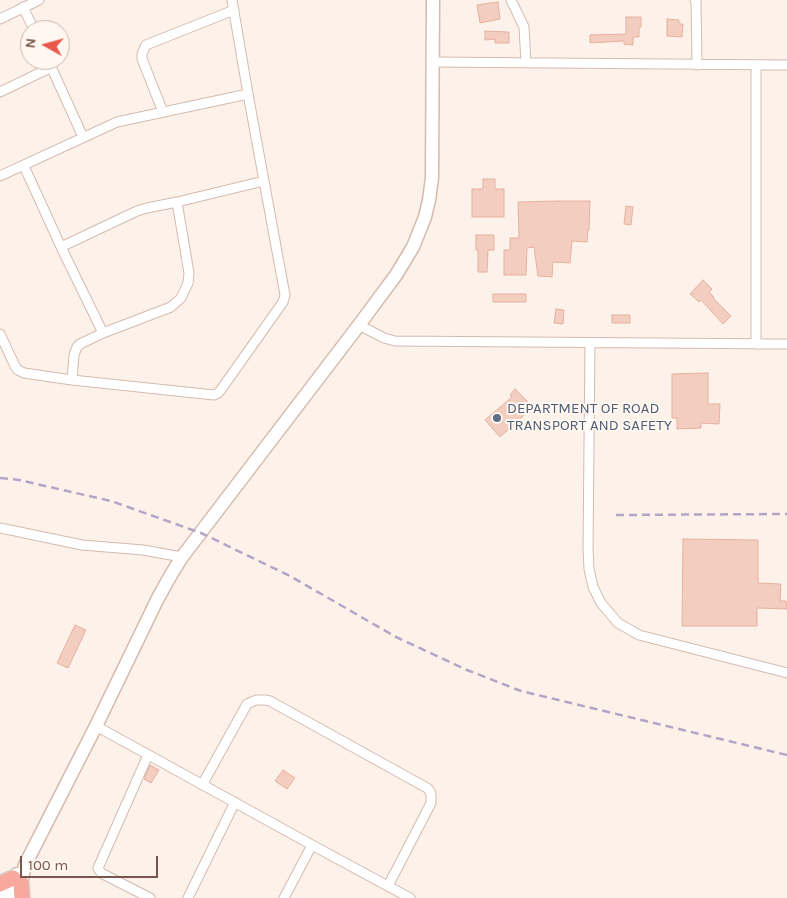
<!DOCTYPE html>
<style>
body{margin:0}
#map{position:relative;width:787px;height:898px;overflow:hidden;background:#fdf2e9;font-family:Karla,sans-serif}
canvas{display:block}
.north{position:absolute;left:20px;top:20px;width:50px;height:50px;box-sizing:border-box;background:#fff7f0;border:1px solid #c9b6ae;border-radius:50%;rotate:277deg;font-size:14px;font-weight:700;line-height:20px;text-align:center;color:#79554b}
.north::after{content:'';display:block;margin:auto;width:18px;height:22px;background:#e9594b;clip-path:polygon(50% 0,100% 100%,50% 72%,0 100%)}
.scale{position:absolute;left:20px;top:856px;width:138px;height:22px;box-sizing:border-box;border:2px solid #79554b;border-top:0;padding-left:6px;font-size:15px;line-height:18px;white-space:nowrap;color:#79554b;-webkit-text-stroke:4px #fff7f0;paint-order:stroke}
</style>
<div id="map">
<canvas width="787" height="898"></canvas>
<div class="north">N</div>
<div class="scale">100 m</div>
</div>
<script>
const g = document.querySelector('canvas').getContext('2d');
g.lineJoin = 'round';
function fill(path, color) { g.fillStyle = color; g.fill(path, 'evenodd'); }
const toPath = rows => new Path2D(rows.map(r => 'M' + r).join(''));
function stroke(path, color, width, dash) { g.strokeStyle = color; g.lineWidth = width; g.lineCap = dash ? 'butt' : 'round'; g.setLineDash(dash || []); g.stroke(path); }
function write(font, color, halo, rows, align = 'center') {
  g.font = font + ' Karla,sans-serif'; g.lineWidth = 4; g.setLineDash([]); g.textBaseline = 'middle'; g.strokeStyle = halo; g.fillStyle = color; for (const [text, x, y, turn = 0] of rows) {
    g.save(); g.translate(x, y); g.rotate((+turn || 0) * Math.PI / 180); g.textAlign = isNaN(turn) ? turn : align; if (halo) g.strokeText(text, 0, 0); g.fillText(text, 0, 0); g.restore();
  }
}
const building = toPath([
 [498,2,500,19,480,23,477,5,498,2],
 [626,17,641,17,641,27,639,27,639,37,633,37,633,45,624,44,624,41,590,43,590,35,626,34,626,17],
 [667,19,679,20,679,24,683,24,682,37,667,36,667,19],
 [485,31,509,32,509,43,495,43,495,39,485,40,485,31],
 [483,179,495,179,495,189,504,189,504,217,472,217,472,189,483,189,483,179],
 [558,201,590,201,589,230,588,230,587,242,572,241,570,263,553,262,552,277,538,276,534,247,527,248,526,275,504,275,504,250,510,250,510,238,519,238,518,202,558,201],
 [626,206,633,207,631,225,624,224,626,206],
 [476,235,494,235,494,250,488,250,487,272,478,272,478,250,476,250,476,235],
 [703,280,712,289,709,292,714,297,713,298,731,316,723,324,701,300,699,302,690,294,703,280],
 [493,294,526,294,526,302,493,302,493,294],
 [556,309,564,310,563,324,554,323,556,309],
 [612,315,630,315,630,323,612,323,612,315],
 [708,373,708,404,720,404,719,424,701,423,701,428,677,429,677,418,672,418,672,374,708,373],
 [515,389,533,407,500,437,485,420,512,397,510,395,515,389],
 [683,539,758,540,758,583,781,584,780,601,786,601,787,609,757,608,757,626,682,626,683,539],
 [75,625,86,630,68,668,57,663,75,625],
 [150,765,159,770,151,783,144,779,150,765],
 [283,770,295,778,287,789,275,781,283,770]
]);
const street = toPath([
 [511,0,524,27,526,63],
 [695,0,696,0,697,65],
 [23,7,34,30],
 [0,19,39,0],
 [48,60,83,137],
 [433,62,787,65],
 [0,92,52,67],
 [163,112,142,59,142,54,145,47,146,45,234,10],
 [24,166,61,247,103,333],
 [0,176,117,122,248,94],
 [61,247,137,211,147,208,177,202,264,181],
 [359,325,384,338,395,341,787,344],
 [0,334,15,366,18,370,24,373,72,380,214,395,218,393,220,391,283,302,285,295,248,94,232,0],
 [590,343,588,548,589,569,593,587,601,603,618,623,639,635,787,673],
 [756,344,756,65],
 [72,380,74,355,77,347,80,344,103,333,171,307,181,298,188,283,189,273,177,202],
 [0,528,82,545,143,550,182,557],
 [96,726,312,845,410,898],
 [148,755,98,868,101,873,150,898],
 [202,785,247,704,256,700,265,700,270,701,427,788,430,791,431,795,431,803,388,886],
 [188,898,235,802],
 [284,898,312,845]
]);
const secondary = toPath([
 [3,898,13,878,17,874],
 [14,898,21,883,25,865,96,726,158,598,172,573,182,557,359,325,396,275,413,247,425,217,429,200,432,178,433,0]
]);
const highway = toPath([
 [21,883,22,898],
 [0,884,13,878]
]);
const rail = toPath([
 [0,478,19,480,111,501,201,533,290,576,396,637,467,670,521,691,787,755],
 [616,515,787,514]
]);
const markers = [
 [497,418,5,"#5c6f8a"]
];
const serviceNames = [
 ["DEPARTMENT OF ROAD",507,409],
 ["TRANSPORT AND SAFETY",507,426]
];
fill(building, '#f3cdbf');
stroke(building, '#e6b09f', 1);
stroke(street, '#d3bbb0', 11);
stroke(secondary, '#d6baad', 15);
stroke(highway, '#d9cfcd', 18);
stroke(street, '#fff', 9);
stroke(secondary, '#fff', 12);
stroke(highway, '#f8a99e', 15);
stroke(rail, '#b3a5c8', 2.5, [8, 5]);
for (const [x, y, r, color] of markers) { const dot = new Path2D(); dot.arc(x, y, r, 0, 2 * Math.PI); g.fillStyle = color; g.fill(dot); stroke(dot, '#fff7f0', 2); }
write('15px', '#4e5e75', '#fff7f0', serviceNames, 'left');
</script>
